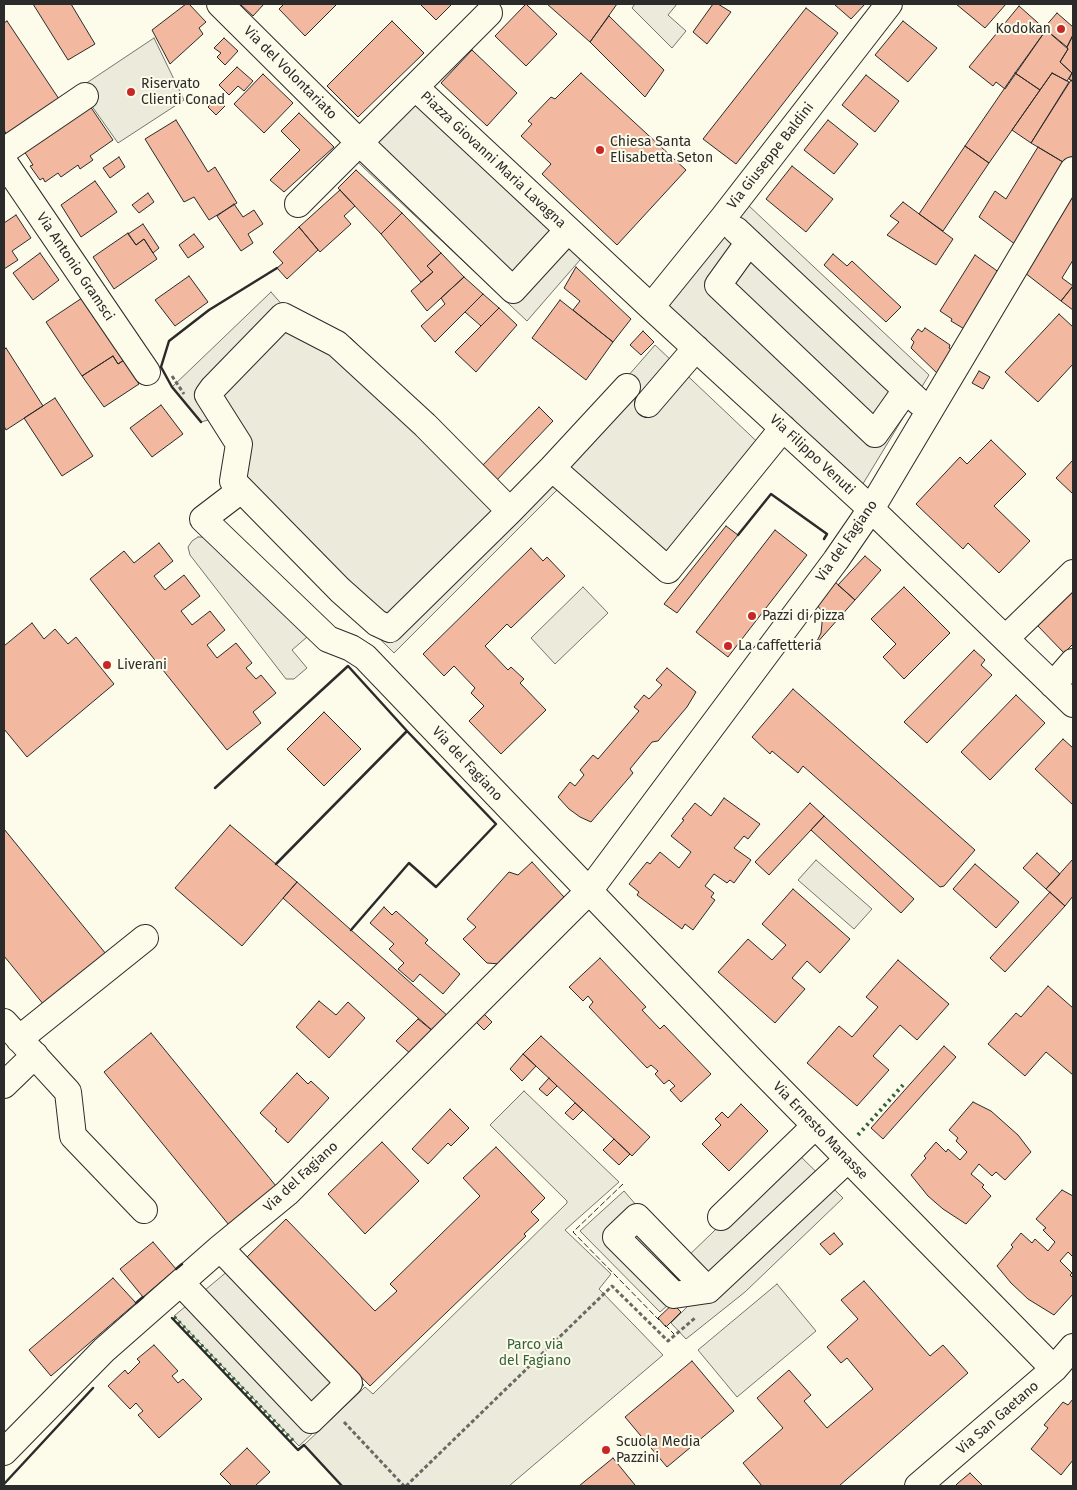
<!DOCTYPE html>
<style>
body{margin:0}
#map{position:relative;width:1077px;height:1490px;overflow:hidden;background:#fdfbea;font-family:"Fira Sans",sans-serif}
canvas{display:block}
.frame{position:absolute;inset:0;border:5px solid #2b2b2b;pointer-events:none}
</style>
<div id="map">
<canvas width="1077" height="1490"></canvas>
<div class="frame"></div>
</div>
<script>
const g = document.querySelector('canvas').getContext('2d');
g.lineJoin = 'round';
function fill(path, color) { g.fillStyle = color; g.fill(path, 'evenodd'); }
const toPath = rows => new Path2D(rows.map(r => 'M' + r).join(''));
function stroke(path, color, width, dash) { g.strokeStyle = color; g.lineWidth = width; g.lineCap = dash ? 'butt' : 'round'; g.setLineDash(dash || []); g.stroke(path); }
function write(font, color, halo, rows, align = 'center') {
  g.font = font + ' "Fira Sans",sans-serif'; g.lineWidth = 4; g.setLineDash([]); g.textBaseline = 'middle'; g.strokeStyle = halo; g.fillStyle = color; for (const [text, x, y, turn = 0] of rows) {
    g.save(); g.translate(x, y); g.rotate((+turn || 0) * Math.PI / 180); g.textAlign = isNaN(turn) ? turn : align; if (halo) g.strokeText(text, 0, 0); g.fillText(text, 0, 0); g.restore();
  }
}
const green = toPath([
 [198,537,208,537,307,637,292,650,307,668,294,679,286,679,190,555,188,547,192,541,198,537],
 [524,1091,619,1182,565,1230,611,1274,599,1289,663,1355,509,1486,342,1486,304,1445,365,1387,373,1394,567,1203,567,1201,490,1125,524,1091],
 [777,1284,816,1331,737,1397,698,1350,777,1284]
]);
const parking = toPath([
 [635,4,677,4,668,15,686,31,672,48,632,8,635,4],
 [154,38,184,100,118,143,79,88,154,38],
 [415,82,593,245,527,321,346,151,415,82],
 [748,205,929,375,861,487,667,308,748,205],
 [271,292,285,308,351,338,508,495,552,463,655,345,769,453,673,581,562,485,394,653,223,484,231,453,225,440,208,420,201,422,172,387,271,292],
 [583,587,608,613,555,664,531,638,583,587],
 [816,860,872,909,854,929,798,880,816,860],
 [796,1152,843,1198,745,1292,686,1339,671,1323,687,1307,677,1297,660,1312,580,1231,624,1191,684,1260,796,1152],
 [241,1260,364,1385,299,1446,174,1316,241,1260]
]);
const building = toPath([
 [33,4,71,4,95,44,68,60,33,4],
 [186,4,189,4,206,22,199,28,203,34,170,64,152,30,186,4],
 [240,4,264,4,253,16,240,4],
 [284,4,337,4,305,36,279,9,284,4],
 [420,4,452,4,436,20,420,4],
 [526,4,557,34,526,66,495,36,526,4],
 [547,4,617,4,590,42,547,4],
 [713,4,718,4,731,12,707,44,693,32,713,4],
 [836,4,865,4,851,19,835,5,836,4],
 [956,4,1006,4,985,28,956,4],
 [1019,6,1046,30,1005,89,996,82,993,86,969,67,1019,6],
 [806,8,838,33,736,164,703,139,806,8],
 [1057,13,1073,27,1073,35,1067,47,1044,28,1057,13],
 [609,16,664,70,645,97,590,42,609,16],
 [7,21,61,102,8,137,4,130,4,23,7,21],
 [392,21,424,53,358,117,327,86,392,21],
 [903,21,937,48,908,82,875,55,903,21],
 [1046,30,1068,49,1060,62,1072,73,1067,81,1052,73,1040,90,1015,73,1046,30],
 [1073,35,1073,82,1069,79,1072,73,1060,62,1068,49,1067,47,1073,35],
 [224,38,238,51,225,65,217,57,221,53,214,48,224,38],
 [472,50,517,93,487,126,441,83,472,50],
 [237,67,253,81,244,91,238,86,229,95,219,85,237,67],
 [581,73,686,170,617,245,542,174,551,164,521,136,532,124,528,121,551,97,555,99,581,73],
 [1015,73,1040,90,989,163,965,146,1015,73],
 [1052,73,1069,82,1031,143,1012,130,1052,73],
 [263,74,293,103,264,133,234,104,263,74],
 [866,75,899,101,875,132,842,105,866,75],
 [1071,80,1073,82,1073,156,1068,165,1031,143,1071,80],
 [217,98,225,106,216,115,208,107,217,98],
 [90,106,113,140,90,156,93,160,80,169,78,165,61,177,58,173,45,182,43,178,40,180,30,166,33,165,24,151,90,106],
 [299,113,334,147,284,192,270,180,300,150,281,131,299,113],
 [176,120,208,172,215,167,237,203,209,220,194,197,184,202,145,139,176,120],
 [828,120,858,144,834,174,804,150,828,120],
 [965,146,989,163,943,231,919,214,965,146],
 [1038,147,1068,165,1016,245,979,217,995,191,1006,199,1038,147],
 [119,157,125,167,110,178,103,168,119,157],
 [792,166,833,199,806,232,766,199,792,166],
 [356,170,402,213,381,234,338,188,356,170],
 [95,181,117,212,81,237,61,205,95,181],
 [1073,183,1073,260,1062,278,1073,286,1061,301,1020,269,1073,183],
 [340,190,355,206,344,216,351,224,320,252,299,227,340,190],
 [148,193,154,202,139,213,132,205,148,193],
 [903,202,953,239,936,265,887,235,899,222,890,216,903,202],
 [234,204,243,217,254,210,263,224,248,234,253,243,241,251,217,216,234,204],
 [402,213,441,253,427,266,433,272,421,282,381,234,402,213],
 [16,215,31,238,12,251,18,260,4,269,4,223,16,215],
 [143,224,159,248,153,253,144,239,136,245,128,234,143,224],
 [299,227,318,250,287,279,277,268,283,263,273,252,299,227],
 [128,233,136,245,144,239,157,259,114,289,93,257,128,233],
 [194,234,204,247,188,258,179,245,194,234],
 [40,253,59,280,33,300,13,273,40,253],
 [441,253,464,277,427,311,411,291,433,272,427,266,441,253],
 [833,254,847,266,852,261,901,307,886,322,824,265,833,254],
 [975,255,1000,273,966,330,951,321,952,319,940,311,975,255],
 [576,267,631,319,613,342,573,310,580,301,564,288,576,267],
 [189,276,208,302,175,326,155,300,189,276],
 [464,277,483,294,435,342,421,326,445,304,441,298,464,277],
 [1073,286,1073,310,1061,301,1073,286],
 [483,294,499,308,481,326,465,312,483,294],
 [82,298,124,360,118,364,113,356,82,376,46,322,82,298],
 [560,300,613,342,586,380,532,338,560,300],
 [499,308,517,325,476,372,455,352,499,308],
 [1059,314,1073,327,1073,364,1038,402,1005,372,1059,314],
 [925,328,950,345,949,348,954,352,939,375,911,348,914,342,911,339,918,329,922,332,925,328],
 [643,331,654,342,641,355,630,345,643,331],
 [6,348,43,406,6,430,4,426,4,350,6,348],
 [113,356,118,364,124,360,139,384,104,407,82,376,113,356],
 [979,371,990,377,983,389,972,383,979,371],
 [55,398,93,456,62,476,24,418,55,398],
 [161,405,183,434,152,457,130,428,161,405],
 [539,407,553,421,495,482,480,468,539,407],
 [991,440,1026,474,994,506,1030,541,999,573,968,543,963,549,916,504,960,457,967,464,991,440],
 [1073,460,1073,494,1056,478,1073,460],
 [726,526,738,535,677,613,664,604,726,526],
 [775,530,807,555,728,657,696,632,775,530],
 [159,543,173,561,154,576,165,590,184,575,200,596,181,611,192,625,210,611,225,630,207,645,217,658,236,643,252,663,246,668,256,679,261,675,276,693,253,712,261,723,227,750,90,579,124,551,134,563,159,543],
 [531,548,543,561,547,557,565,576,511,628,507,624,485,646,508,670,511,667,524,679,520,683,546,710,501,754,469,721,484,706,471,693,475,688,454,666,444,676,423,654,531,548],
 [865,556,881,570,855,600,838,585,865,556],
 [834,581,855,600,815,645,821,633,822,623,822,611,815,603,834,581],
 [904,587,950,633,904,679,883,657,896,644,871,619,904,587],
 [1073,590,1073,644,1064,653,1037,625,1073,590],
 [32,623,44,639,55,629,68,644,76,637,114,684,27,757,4,729,4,646,32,623],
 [974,650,985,660,981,665,992,675,927,743,904,722,974,650],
 [667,668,696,692,687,707,658,741,652,742,630,769,633,773,591,822,580,817,569,809,558,797,570,782,575,786,584,775,580,770,593,755,598,759,639,711,634,707,644,695,649,699,662,685,656,680,667,668],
 [793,689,975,850,944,886,940,887,803,766,798,773,772,751,770,754,752,737,793,689],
 [1016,695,1045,723,990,780,961,752,1016,695],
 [324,712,361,749,324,786,287,749,324,712],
 [1063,739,1073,748,1073,805,1035,769,1063,739],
 [724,798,760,824,748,839,744,836,734,848,751,860,734,883,730,880,727,883,714,874,705,886,714,893,711,897,715,900,693,930,685,924,682,929,637,895,639,892,629,884,647,862,650,864,660,852,679,868,691,852,671,836,684,820,682,819,695,803,711,816,724,798],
 [810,803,824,816,769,875,755,862,810,803],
 [824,816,914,899,901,913,811,830,824,816],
 [230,825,297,882,242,946,175,888,230,825],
 [4,829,106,954,44,1005,4,956,4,829],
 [1037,853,1060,874,1046,889,1023,868,1037,853],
 [1073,859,1073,896,1065,906,1046,889,1073,859],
 [532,862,564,897,500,964,487,963,463,939,476,927,467,919,509,872,518,875,532,862],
 [975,864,1019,902,996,928,953,889,975,864],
 [297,882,449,1017,434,1032,283,898,297,882],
 [793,889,850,939,820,973,807,961,792,978,805,989,775,1023,718,972,748,939,772,960,786,945,762,924,793,889],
 [1050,892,1065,906,1005,972,990,958,1050,892],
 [384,907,392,915,396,911,428,940,425,943,460,974,443,994,420,974,413,982,398,969,404,963,389,949,394,944,370,923,384,907],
 [600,958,646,1007,642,1010,660,1029,664,1025,711,1074,681,1102,670,1090,675,1086,669,1080,664,1084,655,1074,658,1071,651,1065,647,1068,589,1007,593,1002,588,996,583,1001,569,987,600,958],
 [898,960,949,1004,917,1040,900,1025,873,1056,889,1070,857,1106,807,1063,839,1026,852,1037,878,1007,866,997,898,960],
 [1048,986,1073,1008,1073,1075,1046,1052,1025,1076,988,1044,1016,1013,1021,1017,1048,986],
 [319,1001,336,1015,348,1002,365,1018,329,1058,296,1027,319,1001],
 [479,1009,492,1022,484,1030,471,1017,479,1009],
 [418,1019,434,1032,412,1055,396,1041,418,1019],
 [151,1033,276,1186,229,1225,104,1072,151,1033],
 [541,1036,650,1137,632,1156,523,1054,541,1036],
 [944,1046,956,1057,883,1139,871,1128,944,1046],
 [523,1054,536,1066,522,1081,510,1069,523,1054],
 [297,1073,308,1084,311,1081,329,1098,288,1143,275,1131,277,1129,260,1113,297,1073],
 [549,1078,557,1086,547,1096,539,1089,549,1078],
 [973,1102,991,1111,1018,1135,1031,1152,1005,1180,996,1172,992,1176,979,1164,971,1174,984,1185,982,1187,991,1196,966,1224,943,1209,928,1196,911,1175,926,1158,924,1156,936,1142,946,1152,948,1149,960,1160,967,1152,956,1141,958,1138,949,1130,973,1102],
 [575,1103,583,1110,573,1120,565,1113,575,1103],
 [741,1104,768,1131,729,1171,702,1144,721,1125,715,1119,722,1112,728,1118,741,1104],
 [450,1109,469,1128,451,1146,448,1143,428,1164,412,1149,450,1109],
 [614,1139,630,1154,619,1165,603,1150,614,1139],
 [382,1142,419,1181,365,1234,328,1194,382,1142],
 [496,1147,545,1198,531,1212,539,1220,524,1234,526,1236,370,1386,246,1258,286,1219,375,1311,397,1291,390,1284,480,1196,463,1178,496,1147],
 [1062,1190,1073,1196,1073,1257,1068,1252,1060,1261,1072,1273,1070,1275,1073,1278,1073,1294,1054,1315,1028,1299,1011,1283,997,1266,1013,1247,1011,1245,1021,1233,1032,1243,1035,1239,1048,1251,1055,1242,1043,1230,1046,1228,1036,1219,1062,1190],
 [834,1233,843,1244,830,1255,820,1244,834,1233],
 [153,1242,176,1269,143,1297,120,1269,153,1242],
 [113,1278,136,1303,51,1376,29,1350,113,1278],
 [864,1281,930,1356,943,1345,968,1373,839,1486,762,1486,743,1463,783,1428,757,1398,789,1370,811,1395,804,1401,827,1428,873,1389,847,1358,841,1363,827,1347,858,1319,841,1300,864,1281],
 [675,1302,677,1308,681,1312,666,1327,658,1318,675,1302],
 [154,1345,178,1371,172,1376,178,1383,183,1379,202,1399,159,1438,138,1415,143,1411,136,1403,130,1409,108,1386,125,1370,128,1374,140,1362,137,1359,154,1345],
 [692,1361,734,1411,667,1467,625,1417,692,1361],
 [1073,1399,1073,1460,1061,1475,1031,1449,1048,1428,1044,1425,1063,1402,1068,1405,1073,1399],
 [247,1448,270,1472,255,1486,232,1486,220,1474,247,1448],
 [613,1458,635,1485,633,1486,579,1486,613,1458],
 [970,1473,983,1486,955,1486,958,1483,970,1473]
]);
const path = toPath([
 [172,376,184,394],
 [344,1422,404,1486],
 [406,1486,612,1286,668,1341,695,1318]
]);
const minor = toPath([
 [220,4,360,143,513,290,568,230],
 [415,87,651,307,871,509,1073,704],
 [4,151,85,96],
 [4,162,147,372],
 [298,204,489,13],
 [736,230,919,402],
 [749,242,718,285,875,434,906,390],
 [651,307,723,218,889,4],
 [648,404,696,348],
 [552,468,668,570,783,428],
 [241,490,203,519,328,639,351,648,365,657,754,1063,1054,1369],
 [510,511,425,425,337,344,283,316,213,388,208,395,239,444,233,481,340,590,377,623,390,629,510,511,552,468,627,387],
 [1006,638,1073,573],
 [1053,685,1073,662],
 [4,1022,68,1092,73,1136,144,1210],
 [19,1039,145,938],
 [4,1085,35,1055],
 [721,1217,815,1126],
 [181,1283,311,1420,349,1383,220,1248],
 [708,1290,674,1295,616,1237,637,1217,708,1290,848,1159],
 [4,1452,104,1350,220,1248,287,1193,589,891,836,560,871,509,1073,170],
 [918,1486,1054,1369,1073,1347]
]);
const hedge = toPath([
 [858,1135,903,1085],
 [174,1317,294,1442]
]);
const fence = toPath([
 [623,1184,573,1232,659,1320],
 [665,1325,674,1334]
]);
const wall = toPath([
 [201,422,172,387,161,367,169,341,209,310,277,268],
 [738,535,771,494,827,534,824,539],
 [215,788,348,666,407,731,276,864],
 [351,930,409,863,436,887,496,824,407,731],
 [176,1269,182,1264],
 [136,1303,143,1297],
 [172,1318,298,1450,304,1445,342,1486],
 [4,1484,93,1388]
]);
const markers = [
 [1061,29,5,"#c62828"],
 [131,92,5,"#c62828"],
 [600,150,5,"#c62828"],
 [752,616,5,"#c62828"],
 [728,646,5,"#c62828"],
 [107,665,5,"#c62828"],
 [606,1450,5,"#c62828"]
];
const poiNames = [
 ["Kodokan",1051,29,"right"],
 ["Riservato",141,84],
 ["Clienti Conad",141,100],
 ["Chiesa Santa",610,142],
 ["Elisabetta Seton",610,158],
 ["Pazzi di pizza",762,616],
 ["La caffetteria",738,646],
 ["Liverani",117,665],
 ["Scuola Media",616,1442],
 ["Pazzini",616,1458]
];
const streetNames = [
 ["Via del Volontariato",290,73,45],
 ["Via Giuseppe Baldini",771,156,-52],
 ["Piazza Giovanni Maria Lavagna",493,160,43],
 ["Via Antonio Gramsci",75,267,56],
 ["Via Filippo Venuti",812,455,43],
 ["Via del Fagiano",847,541,-55],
 ["Via del Fagiano",467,764,47],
 ["Via Ernesto Manasse",820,1131,46],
 ["Via del Fagiano",301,1177,-43],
 ["Via San Gaetano",998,1418,-41]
];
const parkNames = [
 ["Parco via",535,1345],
 ["del Fagiano",535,1361]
];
fill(green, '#ecebdb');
stroke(green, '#74746e', 1);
fill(parking, '#eceadb');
stroke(parking, '#74746e', 1);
fill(building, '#f2b8a0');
stroke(building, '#2b2b2b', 1);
stroke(minor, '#2b2b2b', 28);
stroke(path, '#6a6964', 3, [4, 2.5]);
stroke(minor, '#fdfbea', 26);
stroke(hedge, '#34623c', 4, [2.5, 4]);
stroke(fence, '#2b2b2b', 1, [6, 2.5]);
stroke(wall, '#2b2b2b', 2.5);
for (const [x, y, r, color] of markers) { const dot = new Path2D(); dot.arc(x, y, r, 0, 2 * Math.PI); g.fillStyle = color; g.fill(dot); stroke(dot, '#fdfbea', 2); }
write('14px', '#2b2b2b', '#fdfbea', poiNames, 'left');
write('14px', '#2b2b2b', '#fdfbea', streetNames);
write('14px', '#34623c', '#fdfbea', parkNames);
</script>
